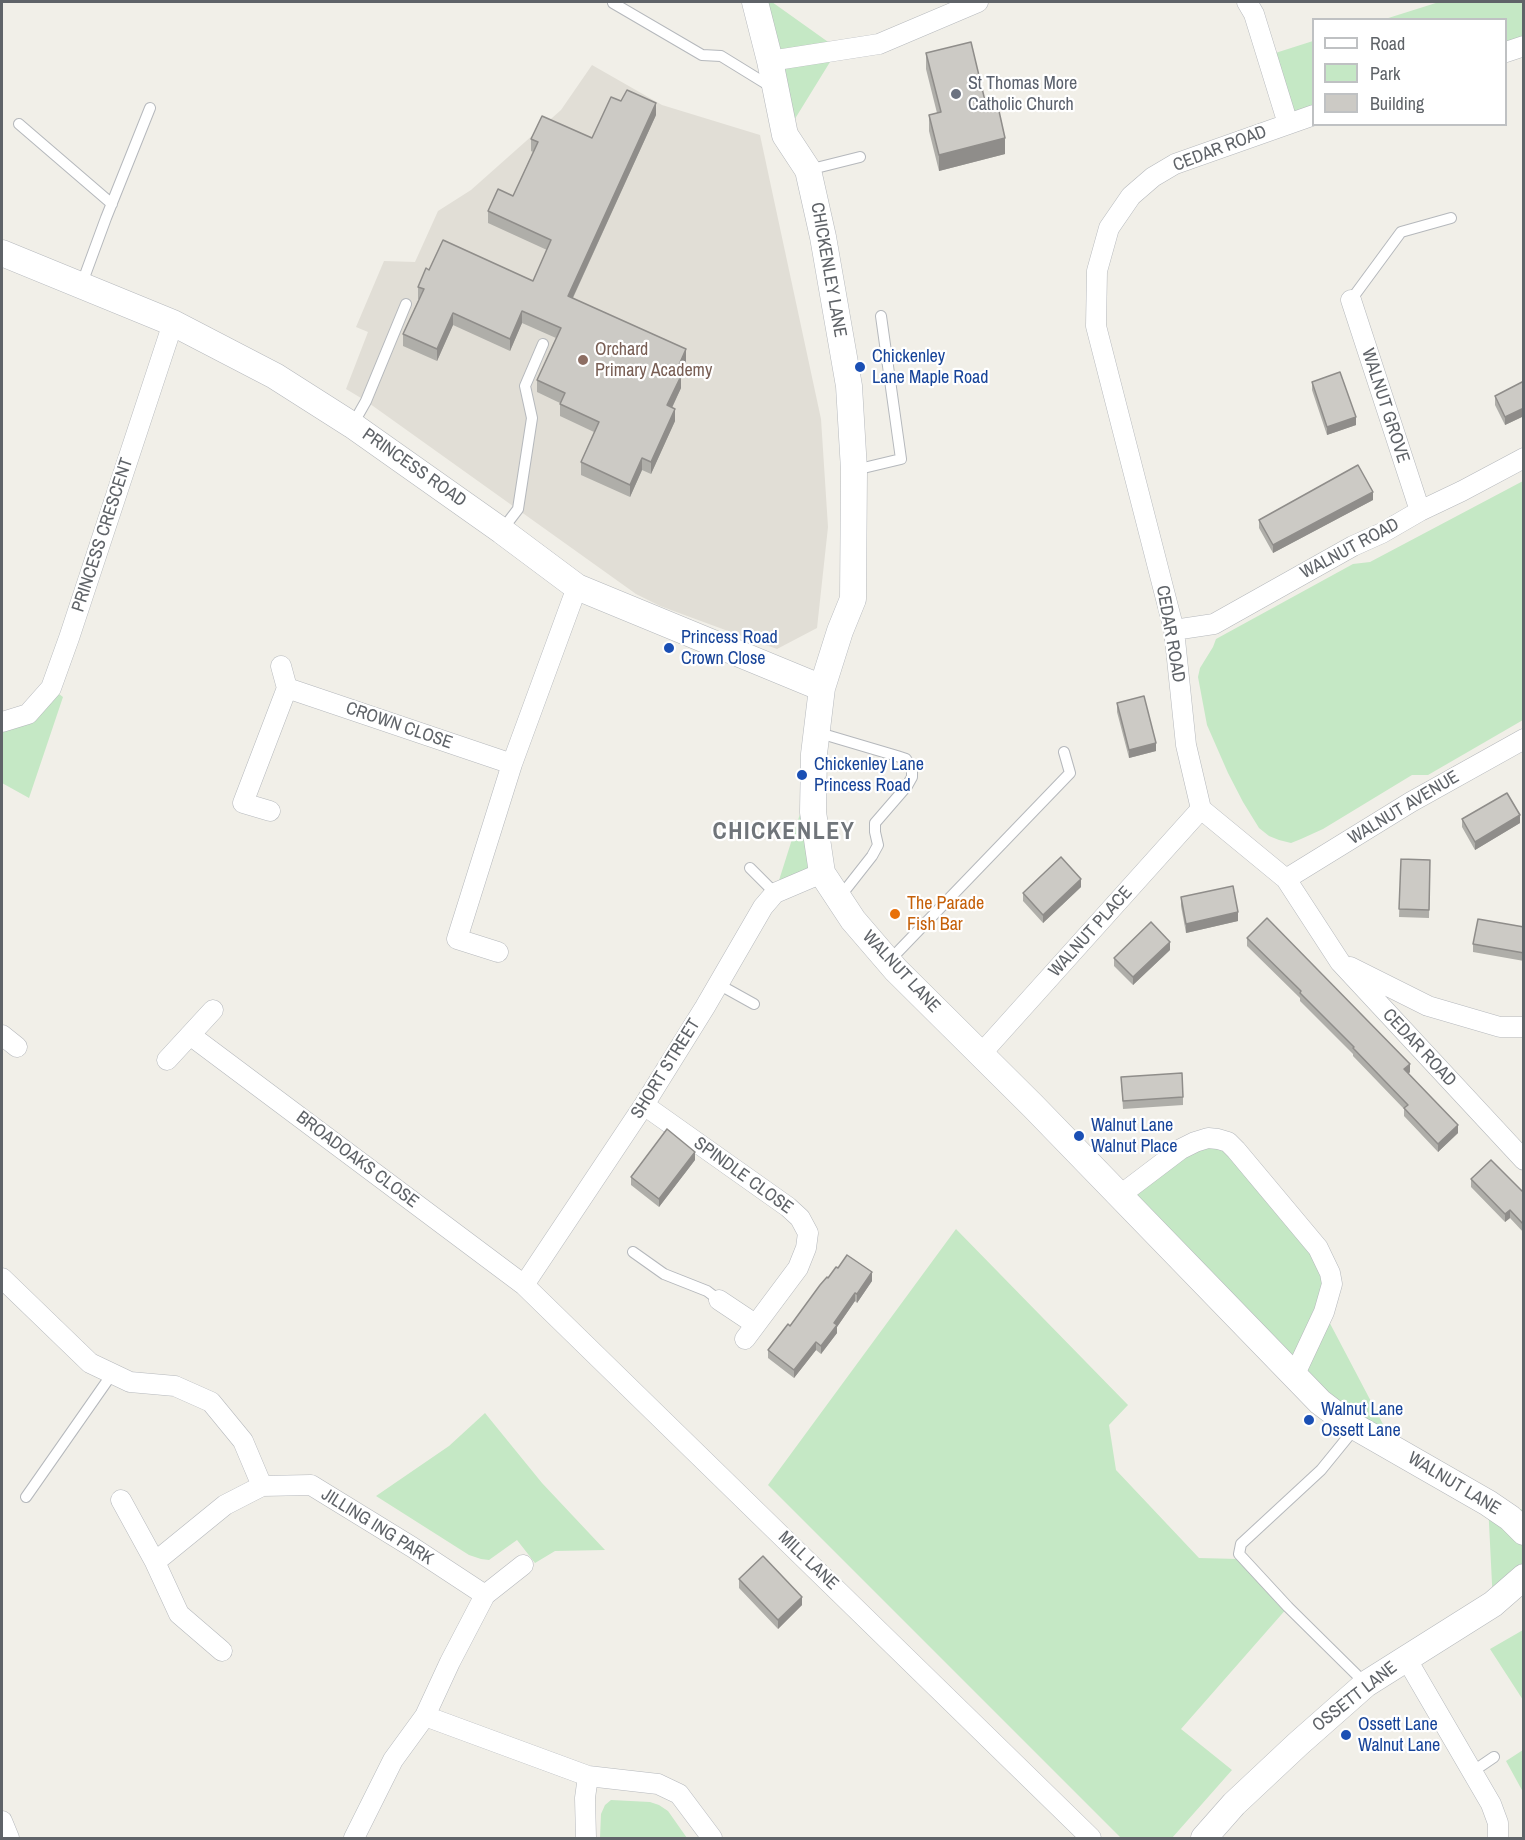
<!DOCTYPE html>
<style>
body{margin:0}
#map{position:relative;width:1525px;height:1840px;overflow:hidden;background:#f1efe8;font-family:"Archivo Narrow",sans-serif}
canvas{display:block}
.frame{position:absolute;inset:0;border:3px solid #5f6368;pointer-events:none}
.legend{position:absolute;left:1312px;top:18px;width:195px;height:108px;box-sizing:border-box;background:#fff;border:2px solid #bfc1c3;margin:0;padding:8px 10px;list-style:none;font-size:18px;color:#5f6368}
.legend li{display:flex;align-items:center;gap:12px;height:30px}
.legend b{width:30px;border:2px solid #bfc1c3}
</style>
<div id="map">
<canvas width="1525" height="1840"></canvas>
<div class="frame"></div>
<ul class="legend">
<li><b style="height:8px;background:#fff"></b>Road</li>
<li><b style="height:16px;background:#c5e8c5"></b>Park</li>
<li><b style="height:16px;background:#cccac5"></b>Building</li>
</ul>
</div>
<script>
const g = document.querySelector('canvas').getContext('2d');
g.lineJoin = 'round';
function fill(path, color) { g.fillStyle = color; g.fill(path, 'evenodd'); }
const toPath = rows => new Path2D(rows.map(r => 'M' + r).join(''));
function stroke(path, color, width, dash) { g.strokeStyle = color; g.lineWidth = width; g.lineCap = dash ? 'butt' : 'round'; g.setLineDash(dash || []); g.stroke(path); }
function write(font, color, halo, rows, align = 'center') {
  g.font = font + ' "Archivo Narrow",sans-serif'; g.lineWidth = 4.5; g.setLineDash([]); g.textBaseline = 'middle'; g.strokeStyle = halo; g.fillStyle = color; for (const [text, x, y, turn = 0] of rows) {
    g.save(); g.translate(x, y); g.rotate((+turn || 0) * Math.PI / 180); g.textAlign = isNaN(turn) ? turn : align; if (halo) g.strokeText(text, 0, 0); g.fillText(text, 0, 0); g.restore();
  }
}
const education = toPath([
 [592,65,662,105,760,135,821,419,828,527,817,628,777,649,660,606,636,594,366,401,346,389,368,332,356,327,384,261,415,262,438,211,471,190,561,110]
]);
const green = toPath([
 [755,2,772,2,838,49,785,135],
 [1439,2,1523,2,1523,46,1506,52,1506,20,1382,20],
 [1313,41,1313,115,1288,124,1266,56],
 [1523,481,1523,720,1428,775,1412,775,1323,829,1301,839,1291,843,1279,840,1269,836,1259,828,1243,802,1228,773,1207,725,1198,677,1200,668,1213,647,1216,639,1353,564,1370,562],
 [51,688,63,697,29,798,2,783,2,722],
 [812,776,822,873,775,893],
 [1218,1139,1326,1261,1324,1312,1396,1449,1345,1421,1119,1196],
 [956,1229,1128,1405,1109,1425,1116,1470,1199,1558,1238,1559,1288,1607,1181,1729,1232,1770,1172,1838,1121,1838,768,1485],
 [485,1413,542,1483,605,1550,555,1551,535,1563,517,1540,489,1560,481,1559,469,1555,376,1496,449,1446],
 [1488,1503,1524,1510,1523,1577,1493,1604],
 [1523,1630,1523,1700,1490,1649],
 [1523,1750,1523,1792,1506,1761],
 [611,1800,650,1802,659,1805,668,1811,687,1838,600,1838,601,1814,605,1805]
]);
const service = toPath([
 [613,3,702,55,721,56,773,88],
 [19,124,112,204],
 [808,170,860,157],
 [81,286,106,218,150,108],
 [1351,300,1401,232,1451,218],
 [353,424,366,401,406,304],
 [855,470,901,459,881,316],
 [502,530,518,509,532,418,525,386,543,344],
 [816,732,897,756,906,759,912,768,912,777,907,786,875,823,875,832,878,845,872,856,839,898],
 [750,868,775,893],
 [889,961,1070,773,1064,752],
 [718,984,754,1004],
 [633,1252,664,1274,707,1291,719,1300],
 [1356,1427,1321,1470,1241,1544,1239,1554,1288,1607,1366,1684],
 [26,1497,112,1374],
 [1472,1772,1494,1757]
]);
const minor = toPath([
 [1247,2,1254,14,1288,124],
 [1506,52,1524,46],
 [770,61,879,44,978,2],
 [1314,115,1175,164,1153,177,1131,196,1109,228,1097,271,1096,326,1174,630,1186,745,1201,809,1286,879,1340,962,1524,1160],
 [1351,300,1420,511],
 [1174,630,1214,624,1353,546,1382,533,1420,511,1462,491,1524,458],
 [287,688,512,764],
 [2,722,28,714,51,688,69,638,173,323],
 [270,811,243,803,287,688,281,666],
 [1286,879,1411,802,1524,739],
 [498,952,457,939,512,764,577,587],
 [1350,967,1428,1006,1500,1027,1524,1027],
 [2,1035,17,1047],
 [190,1035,524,1285,1091,1838],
 [980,1055,1201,809],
 [167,1060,213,1010],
 [644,1105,788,1207,800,1218,808,1233,806,1248,798,1268,745,1339],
 [1119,1196,1181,1149,1195,1142,1208,1138,1218,1139,1228,1142,1236,1150,1318,1248,1330,1273,1332,1284,1324,1312,1294,1376],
 [2,1278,90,1363,130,1382,175,1386,211,1402,243,1441,262,1486,311,1485,412,1547,485,1595,450,1662,425,1716,588,1776,585,1798,586,1838],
 [524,1285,644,1105,705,1007,763,907,775,893,822,873],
 [719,1300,755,1324],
 [121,1500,155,1562,179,1614,222,1651],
 [155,1562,225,1505,262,1486],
 [485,1595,523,1565],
 [1406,1658,1491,1804,1498,1823,1498,1838],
 [588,1776,658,1784,679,1794,712,1838],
 [2,1821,9,1838],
 [354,1838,393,1760,425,1716]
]);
const tertiary = toPath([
 [755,2,770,61,785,135,808,170,823,237,849,386,854,470,853,599,840,631,822,688,814,754,813,812,822,873,853,920,896,970,1033,1106,1320,1402,1345,1421,1488,1503,1510,1518,1524,1532],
 [2,253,173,323,275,376,352,425,502,531,577,587,822,688],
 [1204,1838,1234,1804,1298,1744,1366,1684,1493,1604,1524,1577]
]);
const wall = toPath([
 [926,53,986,105,1005,154,939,171,929,131,929,115,937,113,926,69],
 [656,115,573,298,686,361,680,376,681,388,672,408,675,421,651,474,642,470,630,497,581,475,581,462,594,432,560,416,560,403,537,392,537,380,556,338,522,323,510,351,453,325,437,361,403,346,403,334,419,299,418,299,418,287,429,270,533,281,547,250,488,223,488,211,513,196,533,152,531,151,531,139,592,138],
 [1524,381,1524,416,1505,425,1495,405,1495,396],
 [1312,382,1356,425,1327,435,1312,390],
 [1373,500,1273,553,1259,528,1259,520],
 [1117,703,1156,751,1129,758,1117,712],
 [1462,819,1520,823,1475,850,1462,827],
 [1401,859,1430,860,1429,918,1399,917],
 [1081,887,1043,923,1023,901,1023,893],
 [1181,897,1238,921,1186,933,1181,906],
 [1524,927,1524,961,1473,952,1473,944],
 [1247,938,1410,1072,1408,1074,1458,1133,1438,1152,1404,1116,1404,1109,1353,1056,1353,1054,1300,1001,1300,998,1247,946],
 [1170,950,1133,985,1114,966,1114,958],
 [1121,1077,1183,1097,1183,1105,1123,1109],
 [695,1160,659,1207,631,1185,631,1177],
 [1471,1179,1524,1193,1524,1233,1510,1218,1505,1222,1471,1187],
 [838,1268,872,1281,857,1303,855,1301,837,1327,837,1333,821,1354,816,1350,794,1378,768,1358,768,1350,790,1326,828,1278],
 [739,1579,802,1605,778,1629,739,1588]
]);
const shadedWall = toPath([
 [656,103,656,115,568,308,568,296],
 [1005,138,1005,154,939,171,939,155],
 [522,311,522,323,510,351,510,339],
 [453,313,453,325,437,361,437,349],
 [686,349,686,361,675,386,675,374],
 [681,376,681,388,667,418,667,405],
 [1524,408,1524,416,1505,425,1505,417],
 [675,409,675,421,651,474,651,462],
 [1356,417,1356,425,1327,435,1327,427],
 [642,458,642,470,630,497,630,485],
 [1373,492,1373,500,1273,553,1273,545],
 [1156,743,1156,751,1129,758,1129,750],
 [1520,815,1520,823,1475,850,1475,842],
 [1081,879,1081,887,1043,923,1043,915],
 [1238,912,1238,921,1186,933,1186,924],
 [1170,942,1170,950,1133,985,1133,977],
 [1410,1064,1410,1072,1404,1078,1404,1069],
 [1458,1125,1458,1133,1438,1152,1438,1144],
 [695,1152,695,1160,659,1207,659,1199],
 [1510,1210,1510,1218,1505,1222,1505,1214],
 [872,1272,872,1281,857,1303,857,1294],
 [855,1293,855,1301,837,1327,837,1333,821,1354,821,1346,834,1323],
 [816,1342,816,1350,794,1378,794,1370],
 [802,1597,802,1605,778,1629,778,1620]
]);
const building = toPath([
 [971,42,986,105,997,102,1005,138,939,155,929,115,941,112,926,53,971,42],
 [627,90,656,103,568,296,686,349,675,374,681,376,667,405,675,409,651,462,642,458,630,485,581,462,599,422,560,404,565,393,537,380,561,328,522,311,510,339,453,313,437,349,403,334,424,289,418,287,426,268,429,270,443,240,533,281,551,240,488,211,498,189,513,196,538,142,531,139,542,116,592,138,611,97,621,101,627,90],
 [1340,372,1356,417,1327,427,1312,382,1340,372],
 [1524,381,1524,408,1505,417,1495,396,1524,381],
 [1358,465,1373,492,1273,545,1259,520,1358,465],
 [1144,696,1156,743,1129,750,1117,703,1144,696],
 [1507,793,1520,815,1475,842,1462,819,1507,793],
 [1061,857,1081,879,1043,915,1023,893,1061,857],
 [1401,859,1430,860,1429,910,1399,909,1401,859],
 [1233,886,1238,912,1186,924,1181,897,1233,886],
 [1267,918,1410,1064,1404,1069,1458,1125,1438,1144,1404,1108,1408,1105,1353,1048,1354,1047,1300,993,1301,991,1247,938,1267,918],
 [1478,919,1524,927,1524,953,1473,944,1478,919],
 [1151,922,1170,942,1133,977,1114,958,1151,922],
 [1182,1073,1183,1097,1123,1101,1121,1077,1182,1073],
 [667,1129,695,1152,659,1199,631,1177,667,1129],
 [1491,1160,1524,1193,1524,1225,1510,1210,1505,1214,1471,1179,1491,1160],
 [847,1255,872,1272,857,1294,855,1293,834,1323,837,1325,821,1346,816,1342,794,1370,768,1350,788,1324,790,1326,820,1285,827,1277,828,1278,836,1267,838,1268,847,1255],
 [763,1556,802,1597,778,1620,739,1579,763,1556]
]);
const markers = [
 [956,94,6,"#6b7280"],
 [583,360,6,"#8d6e63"],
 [860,367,6,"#1a4fb4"],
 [669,648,6,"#1a4fb4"],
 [802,775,6,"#1a4fb4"],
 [895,914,6,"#e8710a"],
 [1079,1136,6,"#1a4fb4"],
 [1309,1420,6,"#1a4fb4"],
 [1346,1735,6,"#1a4fb4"]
];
const worshipNames = [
 ["St Thomas More",968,84],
 ["Catholic Church",968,105]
];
const streetNames = [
 ["CEDAR ROAD",1220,149,-21],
 ["CHICKENLEY LANE",828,270,80],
 ["WALNUT GROVE",1385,406,72],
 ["PRINCESS ROAD",414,468,35],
 ["PRINCESS CRESCENT",103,535,-72],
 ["WALNUT ROAD",1350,549,-28],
 ["CEDAR ROAD",1170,634,80],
 ["CROWN CLOSE",399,726,19],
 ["WALNUT AVENUE",1404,808,-31],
 ["WALNUT PLACE",1091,932,-48],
 ["WALNUT LANE",901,972,47],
 ["CEDAR ROAD",1419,1048,47],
 ["SHORT STREET",666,1069,-58],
 ["BROADOAKS CLOSE",357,1160,37],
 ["SPINDLE CLOSE",743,1176,36],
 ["WALNUT LANE",1454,1484,31],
 ["JILLING ING PARK",377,1527,32],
 ["MILL LANE",808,1561,44],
 ["OSSETT LANE",1355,1697,-38]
];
const educationNames = [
 ["Orchard",595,350],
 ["Primary Academy",595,371]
];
const transitNames = [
 ["Chickenley",872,357],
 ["Lane Maple Road",872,378],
 ["Princess Road",681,638],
 ["Crown Close",681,659],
 ["Chickenley Lane",814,765],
 ["Princess Road",814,786],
 ["Walnut Lane",1091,1126],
 ["Walnut Place",1091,1147],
 ["Walnut Lane",1321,1410],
 ["Ossett Lane",1321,1431],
 ["Ossett Lane",1358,1725],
 ["Walnut Lane",1358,1746]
];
const foodNames = [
 ["The Parade",907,904],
 ["Fish Bar",907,925]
];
const districtNames = [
 ["CHICKENLEY",784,833]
];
fill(education, '#e1ded6');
fill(green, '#c5e8c5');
stroke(service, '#b5b8bc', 12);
stroke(minor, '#b5b8bc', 21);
stroke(tertiary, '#b5b8bc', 27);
stroke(service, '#fff', 10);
stroke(minor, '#fff', 20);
stroke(tertiary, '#fff', 26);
fill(wall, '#afaea9');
fill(shadedWall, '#8f8d8a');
fill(building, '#cccac5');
stroke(building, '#8f8d8a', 1.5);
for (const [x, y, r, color] of markers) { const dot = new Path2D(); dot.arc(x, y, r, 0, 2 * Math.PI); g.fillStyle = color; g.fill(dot); stroke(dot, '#fff', 2); }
write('18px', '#5b616d', '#fff', worshipNames, 'left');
write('18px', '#5f6368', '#fff', streetNames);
write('18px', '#785e54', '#fff', educationNames, 'left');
write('18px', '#164399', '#fff', transitNames, 'left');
write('18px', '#c56008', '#fff', foodNames, 'left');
g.letterSpacing = '1.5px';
write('bold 24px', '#70757a', '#fff', districtNames);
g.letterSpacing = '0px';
</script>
